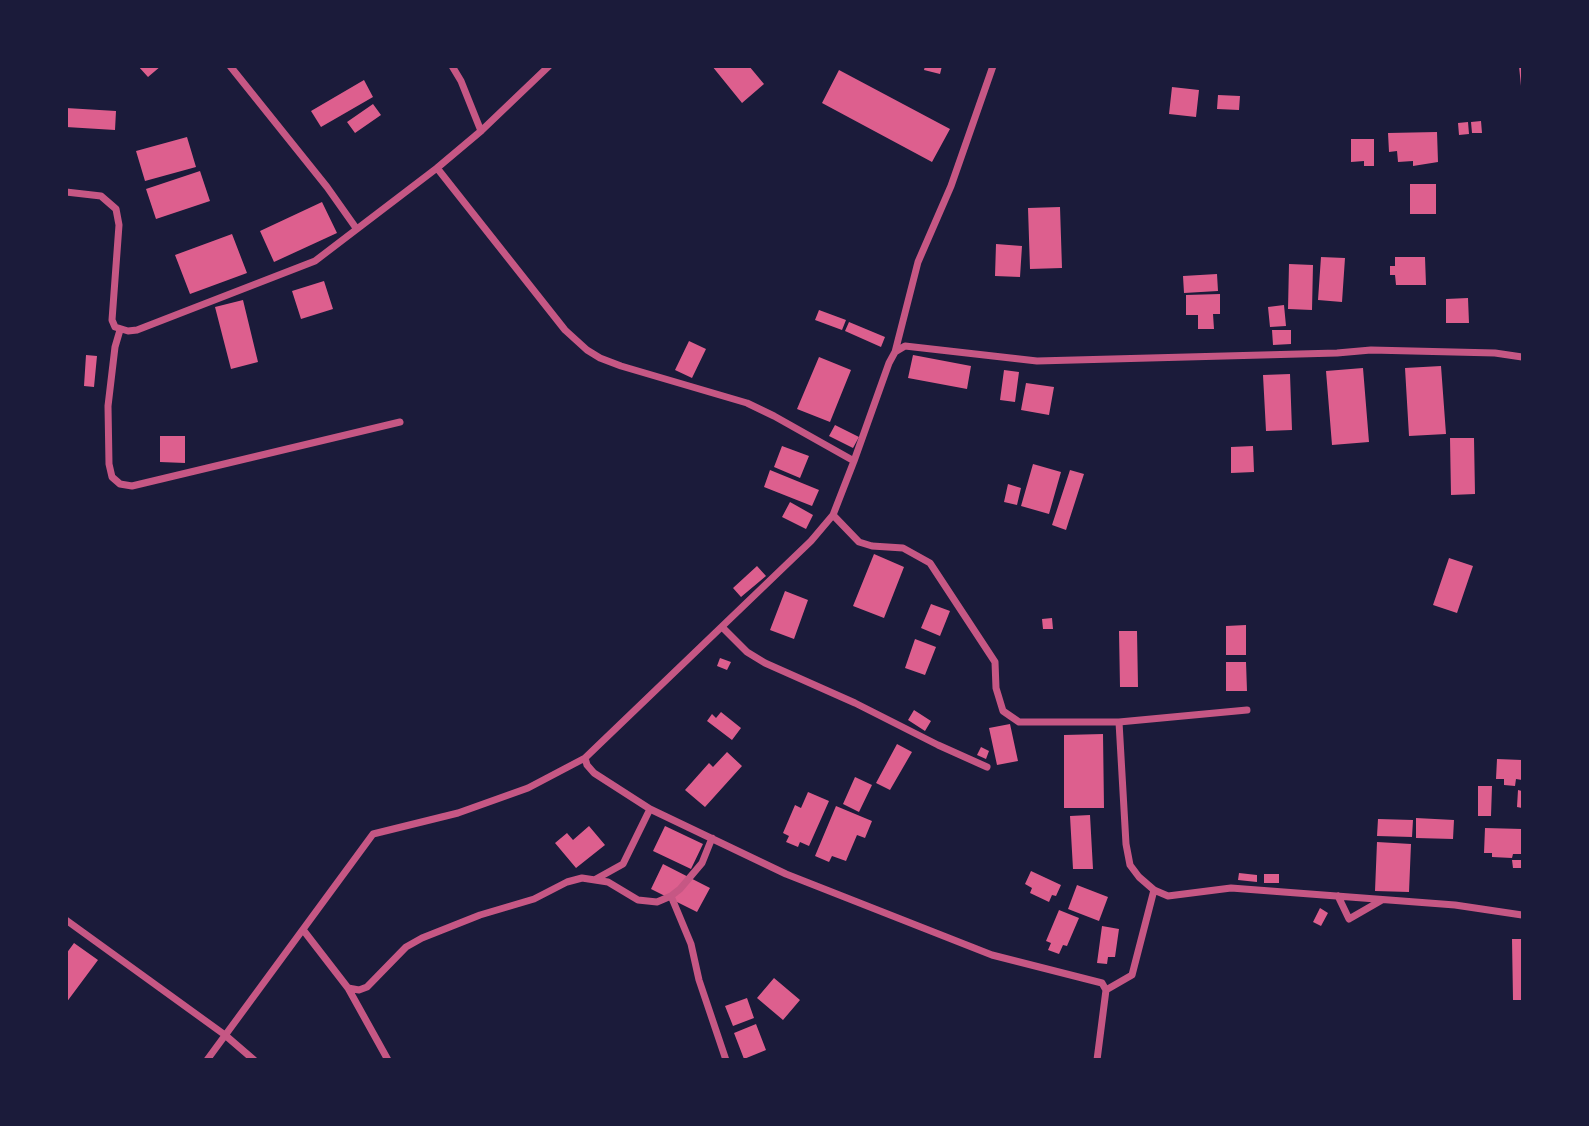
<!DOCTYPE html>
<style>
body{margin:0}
#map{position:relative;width:1589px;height:1126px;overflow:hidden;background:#1b1b3a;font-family:"Golos Text",sans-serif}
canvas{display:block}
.frame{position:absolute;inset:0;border:68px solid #1b1b3a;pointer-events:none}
</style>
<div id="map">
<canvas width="1589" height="1126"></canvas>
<div class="frame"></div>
</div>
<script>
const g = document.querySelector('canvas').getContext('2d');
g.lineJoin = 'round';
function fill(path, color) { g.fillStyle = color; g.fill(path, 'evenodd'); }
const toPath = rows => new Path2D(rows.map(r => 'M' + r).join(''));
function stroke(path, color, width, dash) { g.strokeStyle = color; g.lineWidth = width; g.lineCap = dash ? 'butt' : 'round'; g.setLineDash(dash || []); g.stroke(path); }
const building = toPath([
 [138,66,161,66,148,77],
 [712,66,749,66,764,84,742,103],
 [925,66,942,66,940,74,924,70],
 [1519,66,1522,66,1522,86,1521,86],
 [839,70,950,129,932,162,822,103],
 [364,80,373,97,321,127,311,111],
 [1172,87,1199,90,1196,117,1169,114],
 [1218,95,1240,96,1239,110,1217,109],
 [373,104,381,115,355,133,347,122],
 [66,108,116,111,115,130,66,127],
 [1481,121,1482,133,1472,133,1471,122],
 [1468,122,1469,134,1459,135,1458,123],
 [1437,132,1438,162,1413,166,1413,161,1398,162,1397,151,1389,152,1388,133],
 [187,137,196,167,145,181,136,151],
 [1351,139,1374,139,1374,166,1364,166,1364,161,1351,162],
 [200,171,210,201,156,219,146,189],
 [1410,184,1436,184,1436,214,1410,214],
 [322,202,337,233,274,262,260,231],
 [1060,207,1062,268,1030,269,1028,208],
 [232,234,247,273,190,294,175,255],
 [996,244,1022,246,1020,277,995,276],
 [1321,257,1345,258,1342,302,1318,300],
 [1395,257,1425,257,1426,285,1396,285,1395,275,1390,275,1390,266,1395,266],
 [1289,264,1313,265,1312,310,1288,309],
 [1217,274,1218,291,1184,293,1183,276],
 [324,281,333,309,301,319,292,291],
 [1220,294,1220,314,1213,314,1214,329,1198,329,1198,315,1186,315,1186,295],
 [1468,298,1469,323,1446,323,1446,299],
 [243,300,258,362,231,369,215,307],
 [1284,305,1286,326,1270,327,1268,307],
 [819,310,846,320,842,330,815,320],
 [849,322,885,337,881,347,845,331],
 [1272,330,1291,330,1291,344,1273,345],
 [689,341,706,349,692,378,675,370],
 [86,355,97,356,94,387,84,386],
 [913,355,971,366,967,389,908,378],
 [819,357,851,370,830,422,797,409],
 [1441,366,1446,434,1409,436,1405,368],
 [1363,368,1369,442,1332,445,1326,371],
 [1004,370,1019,372,1015,402,1000,400],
 [1290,374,1292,430,1266,431,1263,375],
 [1026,383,1054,387,1049,415,1021,410],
 [835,425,859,437,853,448,829,436],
 [160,436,185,436,185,463,160,462],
 [1450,438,1474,438,1475,494,1451,495],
 [782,446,809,456,800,478,774,467],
 [1253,446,1254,472,1231,473,1231,447],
 [1033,464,1061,472,1049,514,1021,506],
 [770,470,819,490,812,506,764,487],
 [1070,470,1084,474,1066,530,1052,525],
 [1008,484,1021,488,1017,505,1004,502],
 [790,502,813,515,806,529,782,517],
 [874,554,904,567,884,618,853,606],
 [1449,558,1473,566,1457,613,1433,605],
 [757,566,766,576,741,597,733,588],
 [785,591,808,600,794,639,770,630],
 [931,604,950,611,940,636,921,628],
 [1052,618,1053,629,1043,629,1042,619],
 [1246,625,1246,655,1226,655,1226,626],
 [1119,631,1137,631,1138,687,1120,687],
 [915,639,936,647,925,675,905,668],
 [720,658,731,662,727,670,717,666],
 [1226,662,1246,662,1247,691,1226,691],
 [914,710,931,721,925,731,908,720],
 [721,712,741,728,732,740,707,721,712,714,716,718],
 [1010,724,1018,761,997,765,989,728],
 [1103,734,1104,808,1064,808,1064,735],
 [897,744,912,752,890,790,876,783],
 [981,747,989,751,986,759,977,755],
 [727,752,742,766,705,807,685,790,709,763,713,767],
 [1497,759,1522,760,1522,780,1516,779,1515,786,1504,785,1504,779,1496,779],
 [855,777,872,785,859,812,843,804],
 [1478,786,1492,786,1491,816,1478,816],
 [1518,790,1522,791,1522,808,1517,807],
 [808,792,829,801,809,846,800,842,798,847,786,842,789,836,783,833,795,805,801,808],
 [836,806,872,821,865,838,857,835,846,861,832,856,829,862,815,856],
 [1090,815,1093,869,1073,869,1070,816],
 [1416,818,1454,820,1453,839,1416,838],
 [1378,819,1413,820,1412,837,1377,836],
 [589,826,605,845,576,868,555,843,567,833,573,840],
 [665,826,703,844,691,869,653,851],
 [1485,828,1522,829,1522,854,1513,854,1512,858,1492,857,1492,853,1484,853],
 [1377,842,1411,844,1409,892,1375,891],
 [1512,860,1522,860,1522,868,1513,868],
 [663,864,710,888,697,912,651,889],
 [1031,871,1061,885,1056,896,1052,895,1049,902,1030,893,1032,888,1025,884],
 [1239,873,1257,875,1257,882,1238,880],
 [1264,874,1279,874,1279,883,1264,883],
 [1077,885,1108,897,1099,921,1068,909],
 [1320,908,1328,913,1321,926,1313,922],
 [1059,910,1079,918,1067,946,1063,945,1059,954,1048,950,1051,943,1046,941],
 [1102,926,1119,929,1115,957,1108,957,1107,964,1097,963],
 [1512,939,1522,939,1522,1000,1513,1000],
 [74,943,98,960,66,1003,66,954],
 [774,978,800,1000,783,1020,757,998],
 [747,998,754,1018,733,1026,725,1006],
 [756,1024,766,1050,744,1059,734,1033]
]);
const minor = toPath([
 [230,66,327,187,356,228],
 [452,66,461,81,481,131],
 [437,168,481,131,549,66],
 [66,192,101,196,116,209,119,225,112,320,115,327,128,331,137,330,315,261,437,168,565,330,587,350,600,358,621,366,747,403,774,416,854,461,833,515,811,541,585,758,528,788,458,813,373,834,207,1060],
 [120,330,115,347,108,406,109,464,112,477,120,484,132,486,400,422],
 [895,352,918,262,951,186,993,66],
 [854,461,889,363,895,352,905,346,1037,361,1337,353,1371,350,1495,353,1522,357],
 [833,515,859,542,872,546,903,548,930,563,995,662,996,688,1003,711,1019,722,1119,722,1247,710],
 [723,628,747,652,765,663,855,703,938,745,987,767],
 [1119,722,1126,844,1130,865,1139,877,1154,890,1168,896,1231,888,1455,905,1522,915],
 [585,758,587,765,594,773,650,809,786,874,992,955,1102,983,1106,990,1097,1060],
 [596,879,623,864,650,809],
 [671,896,691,944,699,980,726,1060],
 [1338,896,1349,919,1382,900],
 [66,920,225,1035,254,1060],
 [304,931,348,988,359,990,367,987,406,947,422,938,480,915,534,899,567,882,582,878,608,882,638,900,657,902,671,896,680,889,702,863,712,838],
 [348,988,388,1060],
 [1106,990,1132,975,1154,890]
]);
fill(building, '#dd5f8e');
stroke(minor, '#c65784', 7);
</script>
